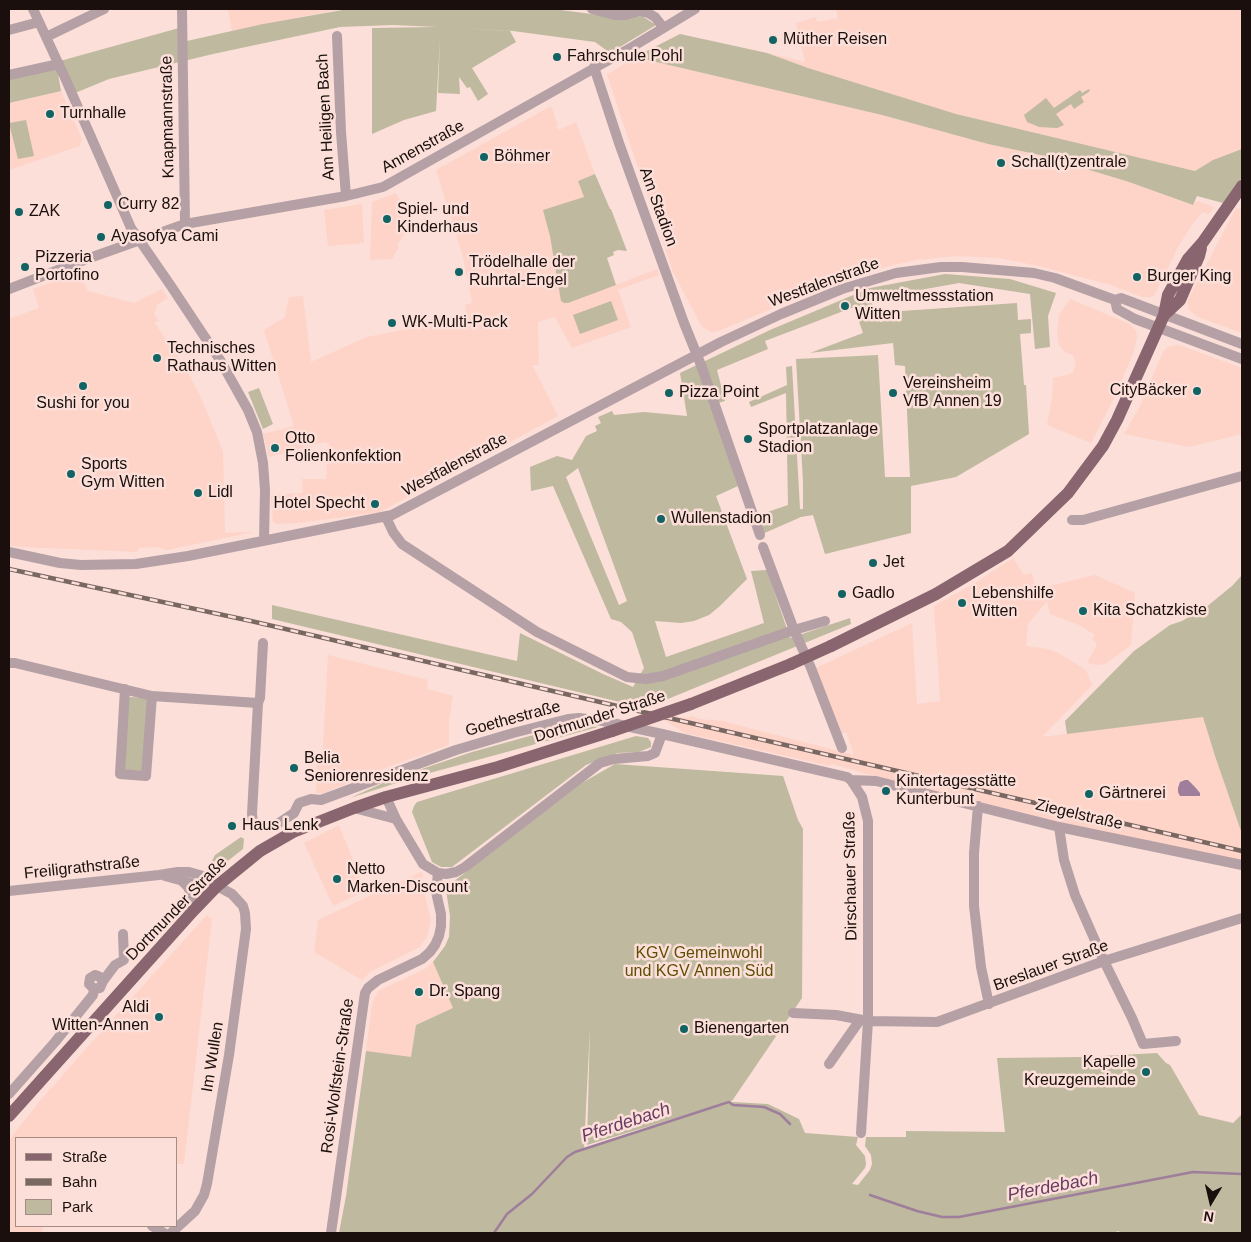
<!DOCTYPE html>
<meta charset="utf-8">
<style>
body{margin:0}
#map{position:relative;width:1251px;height:1242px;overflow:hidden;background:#fbdfd8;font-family:Arial,sans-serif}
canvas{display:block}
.frame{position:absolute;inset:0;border:10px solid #1a0f0c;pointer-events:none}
.legend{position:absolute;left:15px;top:1137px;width:162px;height:90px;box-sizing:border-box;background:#fbdfd8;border:1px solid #a18c86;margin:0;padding:6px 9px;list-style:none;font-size:15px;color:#1a0f0c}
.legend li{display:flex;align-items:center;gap:10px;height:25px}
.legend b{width:25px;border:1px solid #a18c86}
.north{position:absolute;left:1186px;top:1177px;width:50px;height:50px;-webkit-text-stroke:4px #fbdfd8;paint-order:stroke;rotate:189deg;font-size:14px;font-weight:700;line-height:20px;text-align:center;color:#1a0f0c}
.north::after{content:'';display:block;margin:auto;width:18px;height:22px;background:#1a0f0c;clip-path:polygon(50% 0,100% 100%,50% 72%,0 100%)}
</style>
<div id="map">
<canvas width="1251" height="1242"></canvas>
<div class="frame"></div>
<ul class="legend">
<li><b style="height:6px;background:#89656f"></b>Straße</li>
<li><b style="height:6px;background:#796762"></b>Bahn</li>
<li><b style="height:14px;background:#beb99f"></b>Park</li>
</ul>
<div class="north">N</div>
</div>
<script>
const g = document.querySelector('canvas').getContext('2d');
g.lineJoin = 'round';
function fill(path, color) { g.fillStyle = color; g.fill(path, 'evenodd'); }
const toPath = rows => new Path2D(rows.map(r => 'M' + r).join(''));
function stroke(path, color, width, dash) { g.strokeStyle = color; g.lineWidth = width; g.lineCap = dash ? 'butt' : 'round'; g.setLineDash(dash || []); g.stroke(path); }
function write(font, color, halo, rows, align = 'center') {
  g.font = font + ' Arial,sans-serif'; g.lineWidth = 5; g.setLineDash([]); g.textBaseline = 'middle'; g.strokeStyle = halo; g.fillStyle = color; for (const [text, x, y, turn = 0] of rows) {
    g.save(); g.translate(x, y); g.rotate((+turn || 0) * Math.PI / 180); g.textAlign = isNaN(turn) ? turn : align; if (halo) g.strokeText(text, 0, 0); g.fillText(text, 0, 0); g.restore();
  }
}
const built = toPath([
 [228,9,337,9,337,10,263,24,232,31],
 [836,9,1242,9,1242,149,1213,160,1195,171,956,114,808,68,767,53,805,62,796,23,816,17,817,22,838,18],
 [635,57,882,115,988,144,1040,155,1129,182,1192,205,1197,201,1214,207,1209,214,1203,212,1194,222,1179,245,1154,296,1150,297,1142,297,1111,285,1039,266,999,258,956,256,916,260,855,274,716,332,711,332,702,327,673,272,607,75],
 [61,91,82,139,80,146,9,170,9,103],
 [551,106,558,126,556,127,559,130,576,122,595,174,578,181,616,285,657,269,659,275,618,290,631,327,572,348,555,317,538,322,539,365,532,365,558,416,380,512,299,523,276,524,273,521,271,495,303,493,302,479,326,479,329,443,324,442,269,457,263,434,294,426,264,330,285,317,289,297,303,296,311,362,367,337,413,328,468,324,465,305,472,303,463,257,436,170],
 [396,193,401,202,404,235,397,245,399,247,392,259,370,260,372,202],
 [362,204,364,243,328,246,324,210],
 [1236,208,1242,209,1242,333,1198,317,1189,310,1187,302],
 [79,273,88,291,134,303,162,289,168,298,158,304,154,314,159,321,154,322,185,367,201,398,223,451,225,533,254,532,167,550,157,547,139,548,137,552,22,547,9,545,9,319,39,308,33,289],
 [1070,299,1130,324,1136,331,1137,337,1134,351,1117,392,1091,443,1047,425,1052,397,1053,378,1067,375,1073,372,1076,363,1073,355,1065,352,1059,345,1057,331,1059,315],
 [1175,345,1182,346,1242,368,1242,434,1189,447,1124,434,1140,406,1163,352,1168,347],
 [1013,558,1024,575,1031,573,1037,589,1095,575,1135,593,1131,645,1105,664,1097,665,1087,663,1096,647,1096,643,1092,639,1095,635,1079,625,1050,614,1047,601,1028,624,1026,646,1048,649,1060,654,1086,670,1092,685,1043,736,1051,736,1203,716,1215,756,1242,834,1242,857,1241,863,1100,833,924,790,832,764,830,766,684,733,649,710,685,718,692,716,699,719,722,721,854,755,846,732,841,734,816,668,912,623,917,704,940,701,934,606,975,583],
 [328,655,428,680,427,689,453,696,449,721,449,745,347,782,344,785,321,794,316,793,317,764,322,763],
 [339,825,365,891,335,905,332,904,304,843],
 [421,872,423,873,422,884,431,920,427,937,420,947,370,972,362,980,314,952,318,920],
 [207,915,212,919,184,1164,176,1164,176,1138,16,1138,16,1226,43,1226,43,1233,9,1233,9,1140,39,1102,92,1042],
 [433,962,453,1008,416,1025,411,1058,366,1051,372,1003,378,991,425,969]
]);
const green = toPath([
 [348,9,553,9,622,18,642,16,656,25,610,53,595,42,513,31,446,27,510,31,516,42,472,68,488,94,478,101,470,87,467,88,459,77,460,94,438,93,440,38,436,111,404,120,372,134,372,28,437,27,393,25,340,27,213,54,109,79,75,93,60,61,179,28,178,43,263,24],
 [680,34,767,53,808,68,956,114,1195,171,1213,160,1242,149,1242,178,1236,184,1223,203,1197,196,1193,205,1129,182,1040,155,988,144,882,115,635,57],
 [57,68,61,91,9,103,9,79],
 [1089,89,1090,91,1081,97,1084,102,1074,109,1071,104,1056,114,1064,125,1057,128,1039,127,1027,122,1024,115,1046,98,1054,108,1080,90,1082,93],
 [26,120,34,156,18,159,9,123],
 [595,174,610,209,611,209,627,251,618,250,613,252,614,255,607,258,616,285,568,303,564,303,561,301,550,236,543,210,584,197,578,181],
 [945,274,1010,279,1056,293,1048,316,1050,347,1035,349,1030,294,959,283,870,299,880,322,890,320,902,311,1017,303,1018,320,1031,319,1031,333,1020,334,1024,385,1021,385,1026,385,1029,434,956,477,911,486,911,533,825,554,813,515,801,517,760,535,753,517,788,505,786,393,751,407,749,402,787,385,786,367,792,366,800,509,803,509,803,482,796,359,878,355,885,477,910,477,905,366,895,365,893,343,810,353,863,333,854,307,765,341,768,349,717,370,725,401,711,405,738,486,716,496,747,579,720,606,709,615,694,621,681,623,655,621,666,657,764,623,751,571,767,570,790,638,850,618,851,624,658,703,641,707,272,619,272,605,517,661,520,633,603,674,633,687,644,668,632,632,621,622,611,619,553,486,531,491,530,467,557,456,572,460,586,436,597,431,595,426,601,423,598,417,612,411,614,415,644,412,687,416,680,373,770,330,870,288],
 [578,468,627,601,619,605,566,477],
 [611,301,618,320,580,334,573,315],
 [259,388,273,424,263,429,248,392],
 [1242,575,1242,834,1215,756,1203,717,1067,734,1065,721,1134,651,1170,625,1182,621,1205,608,1232,586],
 [130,697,147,698,150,702,142,771,125,770,126,700],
 [578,724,598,727,415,777,350,798,392,779,472,752,562,727],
 [636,736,648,738,651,742,651,747,639,752,617,753,586,765,452,867,441,867,432,862,412,812,414,806,417,802],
 [615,764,783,776,798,820,803,829,802,998,732,1101,587,1145,590,1027,584,1149,733,1102,768,1104,799,1119,805,1133,858,1137,856,1145,865,1156,866,1164,865,1168,852,1184,858,1185,870,1170,872,1164,871,1155,865,1146,866,1137,906,1137,906,1131,1005,1132,997,1058,1082,1057,1157,1053,1166,1063,1170,1065,1199,1115,1233,1123,1242,1114,1242,1233,1120,1233,1119,1231,1111,1233,339,1233,346,1196,366,1051,411,1057,416,1025,453,1008,433,962,445,946,449,937,450,916,446,890,449,885,582,783],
 [241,837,244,839,243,849,220,867,208,869,215,855]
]);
const water = toPath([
 [1185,780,1188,780,1195,787,1200,793,1200,796,1180,796,1178,792,1178,788,1180,782]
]);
const stream = toPath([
 [870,1195,917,1211,942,1217,959,1217,1193,1172,1242,1174],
 [494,1233,507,1214,532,1194,567,1157,575,1152,729,1102,733,1105,764,1107,780,1114,790,1124]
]);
const minor = toPath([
 [33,9,66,80,131,228,171,286,220,360,248,410,257,432,263,463,265,490,264,541],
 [182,9,185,224],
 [592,9,615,15,626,15,640,11,648,13,655,17,663,27],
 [9,30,39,22],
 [337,36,341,132,346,196],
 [46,37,104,9],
 [594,67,619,143,684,323,701,365,760,535],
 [9,75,59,64],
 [9,289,84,260,185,224,346,196,383,187,632,47,695,9],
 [1115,300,1117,309,1135,319,1242,359],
 [386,517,393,532,402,544,537,632,627,677,646,679,663,676,794,630,811,668,842,748],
 [1072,520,1083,520,1242,476],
 [763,547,794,630,825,621],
 [9,552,60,563,81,565,136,564,188,556,392,515,721,342,781,314,842,289,896,273,941,267,962,267,1034,273,1055,278,1115,300,1121,298,1242,344],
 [263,643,260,698,258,703,252,814,253,822,261,827,268,827,279,823,294,813,299,803,311,799,321,800,456,750,513,733,568,719,579,718,603,721,662,734,847,777,851,780,862,797,868,821,868,1021,836,1015,793,1013],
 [9,663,15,663,152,696,258,703],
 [125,689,120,774,146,776,152,696],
 [851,780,876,781,1059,827,1242,865],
 [386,797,396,819,423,864,438,873,446,874,456,872,465,867,600,763,614,759,648,756,655,753,662,734],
 [978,806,974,853,974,906,981,967,989,1004],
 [354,808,396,819],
 [1059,827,1064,860,1075,895,1104,961,1132,1018,1143,1044,1176,1041],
 [165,876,198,885,217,886],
 [181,880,188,887,191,894,193,911],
 [9,891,159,875,178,872,189,872,203,876,217,886,232,894,243,906,245,913,246,929,229,1055,207,1184,204,1195,195,1211,171,1233],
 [103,981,100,977,95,975,90,978,89,984,94,989,100,988,103,981,115,965,124,960,123,934],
 [829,1064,860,1020],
 [9,1094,55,1042,93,995,94,989],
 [861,1133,868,1021,937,1022,1104,961,1242,918],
 [152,1226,164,1233],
 [331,1233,365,993,368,988,378,980,422,959,430,952,435,945,439,936,441,926,441,914,436,892,438,873]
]);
const major = toPath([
 [1164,315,1180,300,1199,256,1201,248],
 [831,646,936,594,1008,551,1068,493,1103,446,1117,420,1164,315,1168,295,1188,259,1203,242,1242,186],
 [691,704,791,664],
 [9,1116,193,911,217,886,260,851,293,832,354,808,386,797,498,767,612,731]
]);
const rail = toPath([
 [9,569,251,621,1242,851]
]);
const majorBridge = toPath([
 [791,664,831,646],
 [612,731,691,704]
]);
const markers = [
 [773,40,5,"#126363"],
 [557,57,5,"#126363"],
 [50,114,5,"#126363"],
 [484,157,5,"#126363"],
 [1001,163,5,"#126363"],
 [108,205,5,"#126363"],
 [19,212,5,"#126363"],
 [387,219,5,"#126363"],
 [101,237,5,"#126363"],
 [25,267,5,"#126363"],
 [459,272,5,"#126363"],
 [1137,277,5,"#126363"],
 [845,306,5,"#126363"],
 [392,323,5,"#126363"],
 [157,358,5,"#126363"],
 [83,386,5,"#126363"],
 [1197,391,5,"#126363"],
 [669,393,5,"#126363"],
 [893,393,5,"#126363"],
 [748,439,5,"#126363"],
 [275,448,5,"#126363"],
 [71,474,5,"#126363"],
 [198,493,5,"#126363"],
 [375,504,5,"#126363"],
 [661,519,5,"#126363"],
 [873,563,5,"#126363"],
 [842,594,5,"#126363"],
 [962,603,5,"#126363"],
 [1083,611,5,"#126363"],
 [294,768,5,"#126363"],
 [886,791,5,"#126363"],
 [1089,794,5,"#126363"],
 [232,826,5,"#126363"],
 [337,879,5,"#126363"],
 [419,992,5,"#126363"],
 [159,1017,5,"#126363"],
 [684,1029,5,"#126363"],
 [1146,1072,5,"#126363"]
];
const poiNames = [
 ["Müther Reisen",783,40],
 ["Fahrschule Pohl",567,57],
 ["Turnhalle",60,114],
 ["Böhmer",494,157],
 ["Schall(t)zentrale",1011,163],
 ["Curry 82",118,205],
 ["Spiel- und",397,210],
 ["Kinderhaus",397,228],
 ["ZAK",29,212],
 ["Ayasofya Cami",111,237],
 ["Pizzeria",35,258],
 ["Portofino",35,276],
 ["Trödelhalle der",469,263],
 ["Ruhrtal-Engel",469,281],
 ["Burger King",1147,277],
 ["Umweltmessstation",855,297],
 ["Witten",855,315],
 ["WK-Multi-Pack",402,323],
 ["Technisches",167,349],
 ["Rathaus Witten",167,367],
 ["Vereinsheim",903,384],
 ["VfB Annen 19",903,402],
 ["CityBäcker",1187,391,"right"],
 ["Pizza Point",679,393],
 ["Sushi for you",83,404,"center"],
 ["Sportplatzanlage",758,430],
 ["Stadion",758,448],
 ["Otto",285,439],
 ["Folienkonfektion",285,457],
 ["Sports",81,465],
 ["Gym Witten",81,483],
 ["Lidl",208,493],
 ["Hotel Specht",365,504,"right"],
 ["Wullenstadion",671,519],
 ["Jet",883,563],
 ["Gadlo",852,594],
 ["Lebenshilfe",972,594],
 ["Witten",972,612],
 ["Kita Schatzkiste",1093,611],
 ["Belia",304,759],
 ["Seniorenresidenz",304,777],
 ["Kintertagesstätte",896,782],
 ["Kunterbunt",896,800],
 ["Gärtnerei",1099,794],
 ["Haus Lenk",242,826],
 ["Netto",347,870],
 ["Marken-Discount",347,888],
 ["Dr. Spang",429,992],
 ["Aldi",149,1008,"right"],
 ["Witten-Annen",149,1026,"right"],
 ["Bienengarten",694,1029],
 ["Kapelle",1136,1063,"right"],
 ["Kreuzgemeinde",1136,1081,"right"]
];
const streetNames = [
 ["Knapmannstraße",168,117,-91],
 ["Am Heiligen Bach",326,117,-93],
 ["Annenstraße",423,147,-29],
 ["Am Stadion",658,207,70],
 ["Westfalenstraße",824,283,-20],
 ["Westfalenstraße",455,465,-28],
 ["Dortmunder Straße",600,717,-18],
 ["Goethestraße",513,719,-15],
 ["Ziegelstraße",1079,815,13],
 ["Freiligrathstraße",82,868,-6],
 ["Dirschauer Straße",851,876,-91],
 ["Dortmunder Straße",177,909,-46],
 ["Breslauer Straße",1051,966,-20],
 ["Im Wullen",213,1057,-81],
 ["Rosi-Wolfstein-Straße",338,1076,-82]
];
const parkNames = [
 ["KGV Gemeinwohl",699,954],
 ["und KGV Annen Süd",699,972]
];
const waterNames = [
 ["Pferdebach",626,1123,-18],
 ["Pferdebach",1053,1187,-11]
];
fill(built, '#fed3c8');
fill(green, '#beb99f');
fill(water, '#9e7e9a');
stroke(stream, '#9e7e9a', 2.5);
stroke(minor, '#b4a0a5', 10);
stroke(major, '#89656f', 12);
stroke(rail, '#796762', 4.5);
stroke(rail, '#fbdfd8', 2.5, [8]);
stroke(majorBridge, '#89656f', 12);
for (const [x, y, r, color] of markers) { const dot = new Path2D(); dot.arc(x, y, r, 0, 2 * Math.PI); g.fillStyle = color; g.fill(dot); stroke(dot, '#fbdfd8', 2); }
write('16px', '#1a0f0c', '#fbdfd8', poiNames, 'left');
write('16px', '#1a0f0c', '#fbdfd8', streetNames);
write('16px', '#5c4f06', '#fbdfd8', parkNames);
write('italic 18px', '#673b63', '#fbdfd8', waterNames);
</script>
